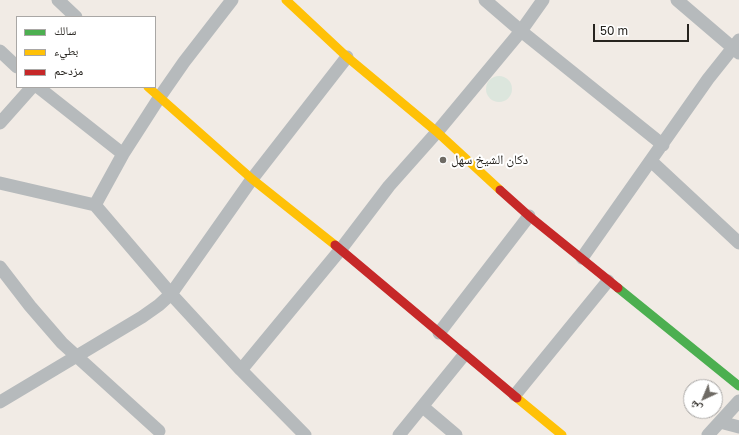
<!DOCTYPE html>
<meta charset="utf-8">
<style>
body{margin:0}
#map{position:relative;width:739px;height:435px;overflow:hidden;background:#f1ebe5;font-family:"Golos Text","Noto Naskh Arabic",sans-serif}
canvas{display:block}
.legend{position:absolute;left:16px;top:16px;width:140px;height:72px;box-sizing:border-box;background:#fff;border:1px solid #a9a7a5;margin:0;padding:5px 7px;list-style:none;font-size:12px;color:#27241f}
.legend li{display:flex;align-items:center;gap:8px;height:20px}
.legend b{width:20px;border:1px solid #a9a7a5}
.north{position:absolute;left:683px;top:379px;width:40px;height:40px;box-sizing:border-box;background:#fff;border:1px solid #a9a7a5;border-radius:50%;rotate:224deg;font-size:11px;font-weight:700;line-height:16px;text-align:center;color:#27241f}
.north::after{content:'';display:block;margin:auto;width:14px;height:18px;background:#6e6a64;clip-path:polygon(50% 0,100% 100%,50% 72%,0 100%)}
.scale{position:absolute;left:593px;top:24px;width:96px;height:18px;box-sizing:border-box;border:2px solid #27241f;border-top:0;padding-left:5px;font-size:12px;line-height:14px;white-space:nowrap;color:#27241f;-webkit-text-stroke:3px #fff;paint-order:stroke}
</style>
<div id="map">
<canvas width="739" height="435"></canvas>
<ul class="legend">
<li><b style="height:5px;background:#4caf50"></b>سالك</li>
<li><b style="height:5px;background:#ffc107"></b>بطيء</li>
<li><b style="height:5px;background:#c62828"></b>مزدحم</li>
</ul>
<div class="north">ش</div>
<div class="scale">50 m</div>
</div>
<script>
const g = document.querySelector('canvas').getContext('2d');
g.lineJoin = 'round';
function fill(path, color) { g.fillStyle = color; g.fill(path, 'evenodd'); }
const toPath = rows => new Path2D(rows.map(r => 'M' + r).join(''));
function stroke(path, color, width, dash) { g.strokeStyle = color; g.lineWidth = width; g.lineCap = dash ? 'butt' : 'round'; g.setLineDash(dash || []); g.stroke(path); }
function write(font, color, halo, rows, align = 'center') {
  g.font = font + ' "Golos Text","Noto Naskh Arabic",sans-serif'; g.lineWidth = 4; g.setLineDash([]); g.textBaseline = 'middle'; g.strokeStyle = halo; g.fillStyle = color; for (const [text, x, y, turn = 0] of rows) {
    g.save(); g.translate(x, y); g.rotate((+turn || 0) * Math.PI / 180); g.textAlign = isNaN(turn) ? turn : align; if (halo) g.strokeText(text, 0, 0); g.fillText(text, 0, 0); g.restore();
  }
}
const green = toPath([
 '486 89a13 13 0 1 1 26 0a13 13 0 1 1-26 0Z'
]);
const street = toPath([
 [58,0,76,17],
 [485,0,521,31,663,145],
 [677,0,739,53],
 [0,51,17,67],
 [38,87,123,154],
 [0,123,32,87],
 [651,161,739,243],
 [0,183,95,205,171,294,241,370,305,435],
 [95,205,123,154,159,98,184,62,232,0],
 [582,258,708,79,739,40],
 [0,267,30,306,62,343,159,431],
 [439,333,529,216],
 [241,370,341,249,389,186,437,132,521,31,543,0],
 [515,395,608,281],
 [0,402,142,317,159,305,171,294,252,179,347,57],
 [423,407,456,435],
 [720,422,739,427],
 [399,435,464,355],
 [708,435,739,401]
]);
const fast = toPath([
 [618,288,739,386]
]);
const slow = toPath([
 [286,0,347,57,437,132,500,190],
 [148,87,252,179,335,245],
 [517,398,562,435]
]);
const jam = toPath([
 [500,190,529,216,618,288],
 [335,245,517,398]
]);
const markers = [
 [443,160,4,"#6e6a64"]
];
const poiNames = [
 ["دكان الشيخ سهل",451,160]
];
fill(green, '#dce6dd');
stroke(street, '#b6babc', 13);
stroke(fast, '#4caf50', 9);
stroke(slow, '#ffc107', 9);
stroke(jam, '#c62828', 9);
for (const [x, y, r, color] of markers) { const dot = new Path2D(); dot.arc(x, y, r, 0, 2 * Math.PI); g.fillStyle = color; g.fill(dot); stroke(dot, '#fff', 1.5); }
write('13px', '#27241f', '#fff', poiNames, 'left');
</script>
